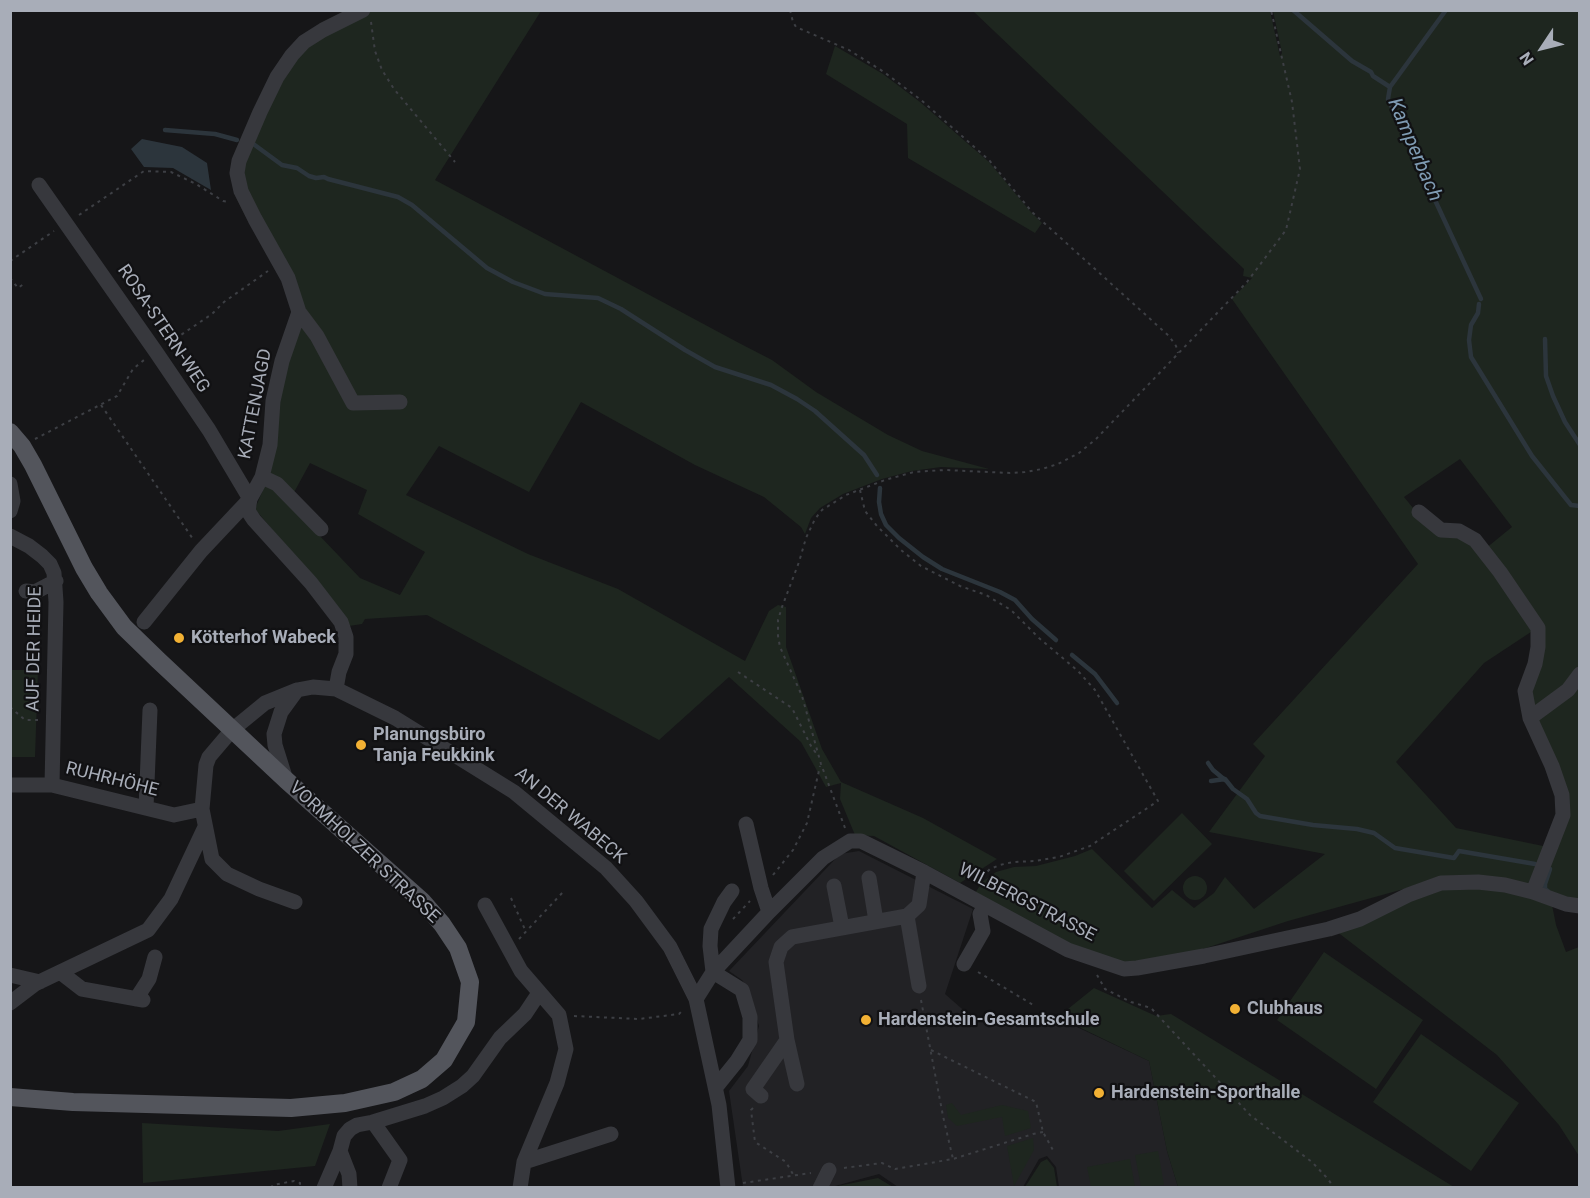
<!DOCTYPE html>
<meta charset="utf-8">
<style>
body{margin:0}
#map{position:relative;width:1590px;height:1198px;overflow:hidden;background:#161618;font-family:Roboto,sans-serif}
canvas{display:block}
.frame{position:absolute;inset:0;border:12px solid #a8adb8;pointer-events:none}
.north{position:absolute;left:1512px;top:18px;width:60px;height:60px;-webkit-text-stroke:4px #111113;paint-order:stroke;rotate:235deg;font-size:16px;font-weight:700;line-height:24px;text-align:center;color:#a8adb8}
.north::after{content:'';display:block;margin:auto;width:21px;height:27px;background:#a8adb8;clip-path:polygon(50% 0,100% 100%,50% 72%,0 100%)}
</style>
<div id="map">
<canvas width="1590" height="1198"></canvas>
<div class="frame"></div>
<div class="north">N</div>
</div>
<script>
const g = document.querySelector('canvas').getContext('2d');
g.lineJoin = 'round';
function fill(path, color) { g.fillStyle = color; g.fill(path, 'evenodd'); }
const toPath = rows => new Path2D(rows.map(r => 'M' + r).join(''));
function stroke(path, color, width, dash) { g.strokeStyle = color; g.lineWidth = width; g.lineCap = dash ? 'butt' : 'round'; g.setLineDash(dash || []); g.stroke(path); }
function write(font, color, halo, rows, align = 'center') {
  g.font = font + ' Roboto,sans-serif'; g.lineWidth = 4.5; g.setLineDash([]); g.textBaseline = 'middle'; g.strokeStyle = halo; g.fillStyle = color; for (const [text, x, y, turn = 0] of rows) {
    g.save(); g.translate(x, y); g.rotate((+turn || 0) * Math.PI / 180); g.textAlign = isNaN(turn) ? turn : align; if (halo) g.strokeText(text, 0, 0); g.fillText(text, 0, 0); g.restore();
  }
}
const built = toPath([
 [859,851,973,909,945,994,977,1022,1022,1023,1058,1018,1149,1061,1167,1151,1178,1187,1059,1187,1056,1167,1047,1156,1039,1159,1023,1187,898,1187,879,1174,835,1186,743,1187,729,1091,748,1066,759,1026,747,987,742,980,729,971,840,854]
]);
const green = toPath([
 [370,11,541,11,435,180,739,343,772,360,816,392,888,435,922,451,989,469,941,467,912,471,882,479,843,494,820,508,811,518,805,534,801,527,764,497,695,465,581,402,529,492,439,446,406,495,528,554,618,589,745,661,769,611,778,605,786,607,786,647,822,749,841,782,923,818,997,859,960,883,874,836,855,835,840,799,841,783,826,787,801,742,729,677,659,740,427,615,365,619,362,624,349,626,317,583,255,509,265,485,276,490,360,578,400,595,425,552,358,514,367,490,310,463,292,496,268,476,286,360,308,314,243,190,241,162,261,113,307,45],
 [973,11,1270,11,1280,56,1282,53,1273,11,1579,11,1579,904,1565,902,1536,891,1560,834,1566,815,1567,795,1552,756,1535,725,1532,713,1528,692,1538,665,1541,648,1542,627,1485,549,1512,527,1460,459,1404,497,1418,514,1440,532,1458,534,1473,542,1537,628,1484,663,1396,762,1456,828,1548,847,1532,888,1508,881,1481,877,1440,879,1288,921,1203,949,1163,959,1124,964,1075,948,974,895,982,882,996,872,1014,867,1036,866,1075,856,1092,849,1152,908,1172,890,1194,908,1214,893,1225,877,1254,909,1325,854,1209,832,1265,756,1253,744,1418,564,1232,299,1252,278,1243,276,1244,269],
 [835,46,883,74,920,102,989,162,1030,211,1042,223,1035,233,908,158,907,124,826,74],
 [11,670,38,670,35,757,11,757],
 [1182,813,1212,844,1154,901,1124,871],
 '1183 888a12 12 0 1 1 24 0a12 12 0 1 1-24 0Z',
 [1477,885,1551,900,1556,925,1566,952,1579,947,1579,1156,1559,1125,1497,1055,1336,931,1442,886],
 [1324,952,1423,1020,1376,1089,1277,1020],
 [1094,988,1156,1016,1171,1014,1454,1187,1178,1187,1167,1151,1149,1061,1058,1017],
 [1421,1034,1519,1103,1471,1171,1373,1102],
 [952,1103,961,1115,1002,1105,1028,1111,1031,1128,1005,1136,1002,1117,957,1126,948,1118,946,1105],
 [142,1123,278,1131,330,1124,315,1166,143,1183],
 [1033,1138,1034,1150,1014,1186,1007,1146],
 [1158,1151,1164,1185,1141,1187,1135,1155],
 [1047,1159,1054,1168,1057,1187,1025,1187,1041,1162],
 [1130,1159,1135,1187,1091,1187,1087,1167],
 [878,1178,893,1187,833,1187]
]);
const water = toPath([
 [142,139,182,147,207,163,211,190,173,168,144,167,131,149]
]);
const stream = toPath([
 [1293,10,1352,61,1371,72,1373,76,1390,87],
 [1446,10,1390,87,1388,99,1481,299],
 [165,130,215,134,237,140],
 [252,143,282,165,297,168,309,176,316,178,324,177,328,179,398,197,412,205,487,268,513,282,545,294,598,298,621,309,685,350,715,367,771,385,797,399,815,411,864,455,877,475],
 [1479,304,1478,313,1471,325,1469,340,1471,357,1532,456,1571,505,1580,506],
 [1545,339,1546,376,1553,396,1565,422,1580,445],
 [880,488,879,502,881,514,886,525,899,538,923,557,942,569,1000,592,1015,600,1032,619,1056,640],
 [1072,655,1095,674,1117,703],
 [1208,763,1213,770,1225,780],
 [1211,781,1225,779,1233,789,1247,799,1256,813,1260,816,1313,825,1357,829,1374,833,1395,848,1454,858,1459,851,1535,864],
 [1548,891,1545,889,1545,884,1550,869]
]);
const path = toPath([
 [790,10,793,22,796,27,849,50,884,72,921,100,989,160,1032,212,1169,336,1176,346,1178,353],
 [371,22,375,51,382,70,394,89,455,162],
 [79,215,144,171,171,172,196,184,223,201,229,202],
 [10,261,54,231],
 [10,278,18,288,25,283],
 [169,343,212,314,224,302,268,271],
 [101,405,193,539],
 [35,439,117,396,133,369,144,360],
 [860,490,865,511,877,526,901,550,921,566,960,586,986,595,1011,610,1039,638,1078,671,1095,690,1158,801,1090,846,1059,857,1035,861,1013,862,1000,865,990,869,975,884],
 [738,672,792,708,812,748,817,754],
 [10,707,25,720,38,720],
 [845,828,821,764,802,696,780,647,778,636,778,620,782,607,799,562,806,538,815,519,822,510,846,495,885,480,914,472,945,470,1010,473,1025,472,1042,469,1058,464,1079,453,1096,439,1247,282,1286,230,1300,169,1292,102,1271,10],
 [773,875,793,850,807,823,820,766],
 [511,898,526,932],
 [733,919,750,901],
 [519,939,564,891],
 [978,972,1035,1006],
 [1097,975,1105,989,1131,1002,1151,1008,1250,1115,1312,1162,1328,1179,1334,1188],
 [921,1000,943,1116,953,1159],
 [574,1016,639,1019,679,1014,683,1010],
 [931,1050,1036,1102,1043,1132,1054,1152],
 [753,1108,751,1110,755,1142,786,1162,794,1176],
 [844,1168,882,1163,895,1169,953,1159,1033,1134,1043,1132],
 [743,1183,811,1173],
 [271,1188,273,1185,294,1181,300,1183,300,1188]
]);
const minor = toPath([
 [39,185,156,352,209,430,250,499,201,551,144,622],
 [299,312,317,336,353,403,400,402],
 [262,477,277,484,321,529],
 [10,484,13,501,10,511],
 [1419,512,1441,530,1459,531,1475,540,1500,572,1538,628,1538,647,1535,664,1525,691,1530,718,1552,766,1562,795,1563,815,1533,892],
 [10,536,29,546,42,556,50,564,54,573,56,602,52,785],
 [26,591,35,592,56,581],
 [336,689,339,672,346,654,346,637,341,622,311,583,254,520,248,511,250,499,262,477,270,445,273,401,282,361,299,312,288,278,255,219,241,191,237,173,239,161,260,112,277,77,292,55,304,42,323,30,363,10],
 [1530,718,1568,690,1580,674],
 [286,780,275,745,274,734,281,712,297,690],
 [10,785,52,785,174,815,202,809],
 [146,808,150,710],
 [746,824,761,888,769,912],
 [869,878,876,921],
 [834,886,842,927],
 [295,902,259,889,227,874,212,859,202,809,206,765,209,757,232,730,265,703,297,690,313,687,336,689,395,718,514,792,606,868,636,901,670,947,696,999,719,1105,728,1188],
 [485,905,521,971,559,1015,566,1049,557,1083,524,1162,520,1188],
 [964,964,983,931,980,914,985,906],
 [60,972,82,989,143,1000],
 [10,975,40,982],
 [919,986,907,916,919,905,924,872],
 [136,999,149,979,155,957],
 [696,999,713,972,769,912,823,858,850,841,861,841,924,872,1068,950,1124,969,1137,968,1204,956,1329,929,1360,919,1408,895,1441,883,1478,882,1505,885,1533,892,1566,904,1580,906],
 [10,1003,35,984,148,930,171,899,205,827],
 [787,1040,797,1084],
 [716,1087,737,1061,750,1040,750,1017,742,990,713,972,710,946,711,929,724,902,732,891],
 [761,1096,753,1089,787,1040,776,962,781,947,792,937,907,916],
 [373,1122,400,1160,389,1188],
 [340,1151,349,1174,350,1188],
 [524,1162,611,1134],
 [324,1188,340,1151,344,1136,350,1129,357,1125,373,1122,425,1106,443,1098,462,1086,473,1076,500,1038,525,1014,539,993],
 [820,1188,829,1170]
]);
const major = toPath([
 [10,432,22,446,33,465,84,568,99,593,124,627,158,660,286,780,422,901,442,924,458,948,470,982,466,1022,444,1060,422,1079,394,1092,345,1103,291,1108,73,1102,10,1097]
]);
const markers = [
 [179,638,6,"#f2b134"],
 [361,745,6,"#f2b134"],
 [1235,1009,6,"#f2b134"],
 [866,1020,6,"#f2b134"],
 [1099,1093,6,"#f2b134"]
];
const streetNames = [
 ["ROSA-STERN-WEG",163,329,56],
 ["KATTENJAGD",256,404,-79],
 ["AUF DER HEIDE",35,649,-89],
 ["RUHRHÖHE",112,780,14],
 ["AN DER WABECK",570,816,40],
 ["VORMHOLZER STRASSE",364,853,43],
 ["WILBERGSTRASSE",1027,903,27]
];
const poiNames = [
 ["Kötterhof Wabeck",191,638],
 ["Planungsbüro",373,735],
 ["Tanja Feukkink",373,756],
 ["Clubhaus",1247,1009],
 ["Hardenstein-Gesamtschule",878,1020],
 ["Hardenstein-Sporthalle",1111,1093]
];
const waterNames = [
 ["Kamperbach",1414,150,67]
];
fill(built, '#222225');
fill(green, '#1e261f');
fill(water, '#2c353c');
stroke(stream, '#2c353c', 4.5);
stroke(path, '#3d3f44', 2, [3, 4.5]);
stroke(minor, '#37383d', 15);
stroke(major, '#53555c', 18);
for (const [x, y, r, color] of markers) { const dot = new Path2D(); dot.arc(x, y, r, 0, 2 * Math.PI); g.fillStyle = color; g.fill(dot); stroke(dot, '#111113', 2); }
write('18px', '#a8adb8', '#111113', streetNames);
write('bold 18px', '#a8adb8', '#111113', poiNames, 'left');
write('italic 20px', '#7f9bb3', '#111113', waterNames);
</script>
